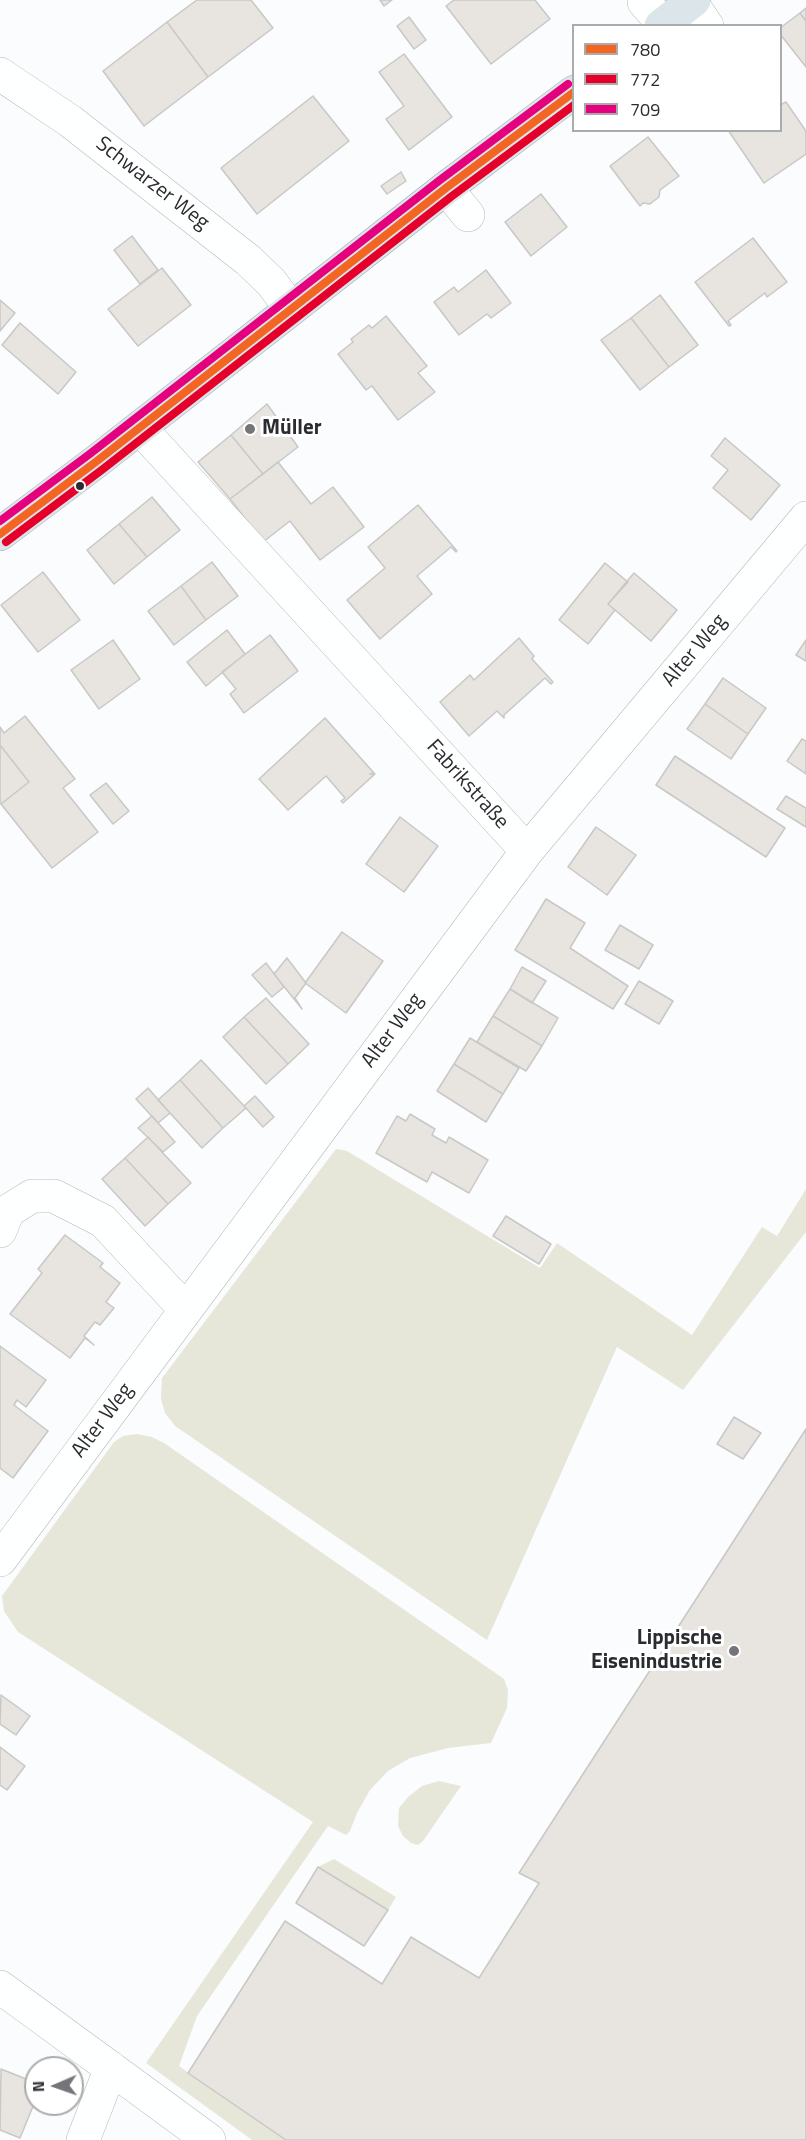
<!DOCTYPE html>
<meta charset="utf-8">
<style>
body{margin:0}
#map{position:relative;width:806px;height:2140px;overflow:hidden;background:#fbfcfd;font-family:"Titillium Web",sans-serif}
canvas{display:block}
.legend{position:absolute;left:572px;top:24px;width:210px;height:108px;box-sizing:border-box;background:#fff;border:2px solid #aaabac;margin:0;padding:8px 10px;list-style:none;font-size:18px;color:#2a2c30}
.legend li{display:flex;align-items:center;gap:12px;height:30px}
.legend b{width:30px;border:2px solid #aaabac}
.north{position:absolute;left:24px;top:2056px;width:60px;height:60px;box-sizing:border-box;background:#fff;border:2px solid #aaabac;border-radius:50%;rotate:268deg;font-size:16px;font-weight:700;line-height:24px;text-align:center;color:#2a2c30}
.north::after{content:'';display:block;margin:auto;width:21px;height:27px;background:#737578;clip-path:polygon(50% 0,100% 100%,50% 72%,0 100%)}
</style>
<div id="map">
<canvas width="806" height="2140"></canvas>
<ul class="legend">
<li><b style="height:8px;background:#f26522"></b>780</li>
<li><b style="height:8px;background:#e4002b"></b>772</li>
<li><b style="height:8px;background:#e5007d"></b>709</li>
</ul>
<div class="north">N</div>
</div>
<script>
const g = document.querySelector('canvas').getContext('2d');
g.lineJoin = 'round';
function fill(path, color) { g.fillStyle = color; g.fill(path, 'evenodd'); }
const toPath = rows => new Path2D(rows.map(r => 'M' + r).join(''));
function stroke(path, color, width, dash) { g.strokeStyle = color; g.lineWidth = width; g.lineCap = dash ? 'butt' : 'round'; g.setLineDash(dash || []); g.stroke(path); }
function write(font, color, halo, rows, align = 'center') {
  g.font = font + ' "Titillium Web",sans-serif'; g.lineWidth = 6; g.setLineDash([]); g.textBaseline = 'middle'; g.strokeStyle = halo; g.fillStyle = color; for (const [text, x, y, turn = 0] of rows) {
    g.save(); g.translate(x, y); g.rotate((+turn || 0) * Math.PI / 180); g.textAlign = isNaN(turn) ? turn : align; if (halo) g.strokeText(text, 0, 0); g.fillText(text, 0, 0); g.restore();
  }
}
const green = toPath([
 [336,1149,347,1151,540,1268,557,1243,692,1335,762,1227,777,1236,806,1189,806,1232,683,1390,617,1347,487,1640,175,1426,165,1413,161,1399,162,1378],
 [137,1434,152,1437,164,1443,504,1679,508,1690,507,1708,491,1743,448,1748,410,1758,388,1771,370,1790,357,1813,350,1831,346,1835,328,1826,197,2016,179,2066,205,2085,292,2140,252,2140,146,2063,313,1822,18,1632,4,1611,2,1596,114,1442,123,1436],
 [439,1781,461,1786,423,1841,418,1845,411,1843,403,1836,398,1826,399,1808,408,1797,422,1786],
 [334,1859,396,1897,388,1910,318,1867]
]);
const building = toPath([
 [197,0,251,0,273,28,208,77,167,22,197,0],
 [380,0,392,0,384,6,380,0],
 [454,0,535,0,550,19,491,64,446,6,454,0],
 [806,8,806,21,800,13,806,8],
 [800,13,806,21,806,67,780,34,780,28,800,13],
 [409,17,426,40,414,49,397,26,409,17],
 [167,22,208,77,144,126,103,71,167,22],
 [404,54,452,117,409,150,386,119,404,106,379,72,404,54],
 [313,96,349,141,257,214,221,168,313,96],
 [786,102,806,131,806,154,764,183,728,130,780,130,780,105,786,102],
 [648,137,679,176,660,190,659,197,650,204,643,203,640,206,610,166,648,137],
 [401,172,406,181,387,194,381,186,401,172],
 [541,194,567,227,531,256,505,222,541,194],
 [132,236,158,270,140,284,114,250,132,236],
 [753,238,787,282,767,297,765,293,728,321,731,325,729,326,695,282,753,238],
 [162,268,191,305,138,346,108,309,162,268],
 [486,270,511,303,491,318,487,314,459,335,434,302,454,287,458,292,486,270],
 [660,295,698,345,669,367,631,318,660,295],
 [0,300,15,313,0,331,0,300],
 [386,316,427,366,418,373,435,392,398,420,372,386,366,390,338,354,353,342,351,339,369,325,372,328,386,316],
 [631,318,669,367,640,390,601,340,631,318],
 [20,323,76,372,58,394,2,345,20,323],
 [267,404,298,447,263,474,231,435,267,404],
 [231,435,263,474,230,499,198,462,231,435],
 [725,438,780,485,751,520,713,488,728,470,711,456,725,438],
 [278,462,311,504,333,487,364,527,320,560,290,521,263,542,230,499,278,462],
 [152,497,180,530,147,557,119,524,152,497],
 [418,505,457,551,456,552,451,547,417,576,432,594,380,639,347,600,385,568,368,547,418,505],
 [119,524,147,557,114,584,87,550,119,524],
 [212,562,238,596,206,620,181,586,212,562],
 [605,563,628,582,608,604,615,610,588,644,559,620,605,563],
 [43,572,80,620,38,652,1,605,43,572],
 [634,573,677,610,651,641,608,604,634,573],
 [181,586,206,620,174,645,148,611,181,586],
 [227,630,245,654,206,686,187,662,227,630],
 [270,635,298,671,244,713,230,694,236,689,222,672,270,635],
 [519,638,534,656,532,659,553,682,551,684,545,678,504,715,504,718,497,711,469,736,440,702,470,675,474,680,519,638],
 [113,640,140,679,99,709,71,670,113,640],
 [806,640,806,661,796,655,806,640],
 [723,678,766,708,748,734,705,704,723,678],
 [705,704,748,734,731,759,687,729,705,704],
 [25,716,75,779,63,788,98,832,52,868,1,804,29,782,0,745,0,727,4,733,25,716],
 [325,718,374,773,370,774,375,774,343,803,341,801,345,798,326,776,288,810,259,779,325,718],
 [802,739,806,741,806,774,787,761,802,739],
 [0,745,29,782,1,804,0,803,0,745],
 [675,756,785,828,766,857,656,785,675,756],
 [106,783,129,811,113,824,90,795,106,783],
 [786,796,806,808,806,827,777,809,786,796],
 [400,817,438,846,404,892,366,864,400,817],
 [596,827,636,855,607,895,568,867,596,827],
 [546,899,585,923,570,948,628,986,613,1009,515,950,546,899],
 [620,925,653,945,639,969,605,950,620,925],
 [342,932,383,961,346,1013,305,983,342,932],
 [287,958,306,983,295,998,302,1009,274,974,287,958],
 [266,963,284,987,272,997,252,975,266,963],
 [522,967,546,981,532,1003,510,989,522,967],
 [639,981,673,1001,659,1024,625,1004,639,981],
 [510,989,558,1018,542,1046,493,1016,510,989],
 [266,998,309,1044,288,1064,244,1017,266,998],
 [493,1016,542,1046,526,1071,477,1042,493,1016],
 [244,1017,288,1064,266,1084,223,1037,244,1017],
 [470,1038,519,1068,503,1094,454,1064,470,1038],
 [201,1060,246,1108,223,1128,180,1080,201,1060],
 [454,1064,503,1094,486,1122,437,1091,454,1064],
 [180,1080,223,1128,202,1148,158,1100,180,1080],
 [148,1088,170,1113,158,1123,136,1099,148,1088],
 [255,1096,274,1117,263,1127,244,1106,255,1096],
 [410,1114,435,1129,432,1135,446,1143,449,1137,488,1160,469,1193,432,1172,427,1182,376,1153,397,1116,406,1121,410,1114],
 [152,1116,175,1142,163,1152,138,1128,152,1116],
 [148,1137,191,1183,168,1204,125,1158,148,1137],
 [125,1158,168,1204,145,1226,102,1179,125,1158],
 [506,1216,551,1244,539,1264,493,1236,506,1216],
 [65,1235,103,1263,100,1267,120,1283,106,1302,114,1308,100,1325,95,1322,84,1336,94,1345,85,1338,70,1358,10,1314,42,1273,38,1269,65,1235],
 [0,1346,46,1380,26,1407,17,1400,14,1405,48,1431,13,1478,0,1468,0,1346],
 [734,1417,761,1433,743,1459,717,1444,734,1417],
 [806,1429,806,2140,286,2140,188,2073,285,1921,382,1984,411,1937,479,1978,539,1883,519,1873,806,1429],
 [1,1695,30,1716,16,1735,0,1724,1,1695],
 [0,1747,25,1766,7,1790,0,1785,0,1747],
 [318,1867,388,1910,364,1946,296,1903,318,1867],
 [1,2069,36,2083,36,2099,20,2138,0,2130,1,2069]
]);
const minor = toPath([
 [644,2,663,24],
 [691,2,707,26],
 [0,74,70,121,248,260,271,282,291,309],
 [446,188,468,215],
 [140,428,527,851],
 [0,1231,8,1211,32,1196,54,1196,103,1221,186,1310],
 [0,1560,527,851,806,518],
 [0,1987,209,2140],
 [83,2140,111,2068]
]);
const major = toPath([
 [661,26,694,0],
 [0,534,97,461,446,188,574,92]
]);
const bus1 = toPath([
 [0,534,97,461,446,188,574,92]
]);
const bus2 = toPath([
 [6,542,103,469,452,196,574,105]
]);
const bus3 = toPath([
 [0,521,91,453,440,180,568,84]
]);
const markers = [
 [250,429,6,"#737578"],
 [80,486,5,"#2a2c30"],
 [734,1651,6,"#737578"]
];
const streetNames = [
 ["Schwarzer Weg",152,184,38],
 ["Alter Weg",695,651,-50],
 ["Fabrikstraße",467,785,48],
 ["Alter Weg",393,1031,-53],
 ["Alter Weg",103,1421,-53]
];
const poiNames = [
 ["Müller",262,429],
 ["Lippische",722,1639,"right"],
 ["Eisenindustrie",722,1663,"right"]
];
fill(green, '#e6e7d9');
fill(building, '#e8e4df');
stroke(building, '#c8c8c7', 1.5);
stroke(minor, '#b6b8ba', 34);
stroke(major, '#98aab3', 34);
stroke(minor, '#feffff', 33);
stroke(major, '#dce6ea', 33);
stroke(bus1, '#f26522', 8);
stroke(bus2, '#e4002b', 8);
stroke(bus3, '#e5007d', 8);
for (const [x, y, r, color] of markers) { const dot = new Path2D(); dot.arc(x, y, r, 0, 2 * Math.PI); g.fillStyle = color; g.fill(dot); stroke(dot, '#fff', 2); }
write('21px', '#2a2c30', '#fff', streetNames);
write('bold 21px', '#2a2c30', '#fff', poiNames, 'left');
</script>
